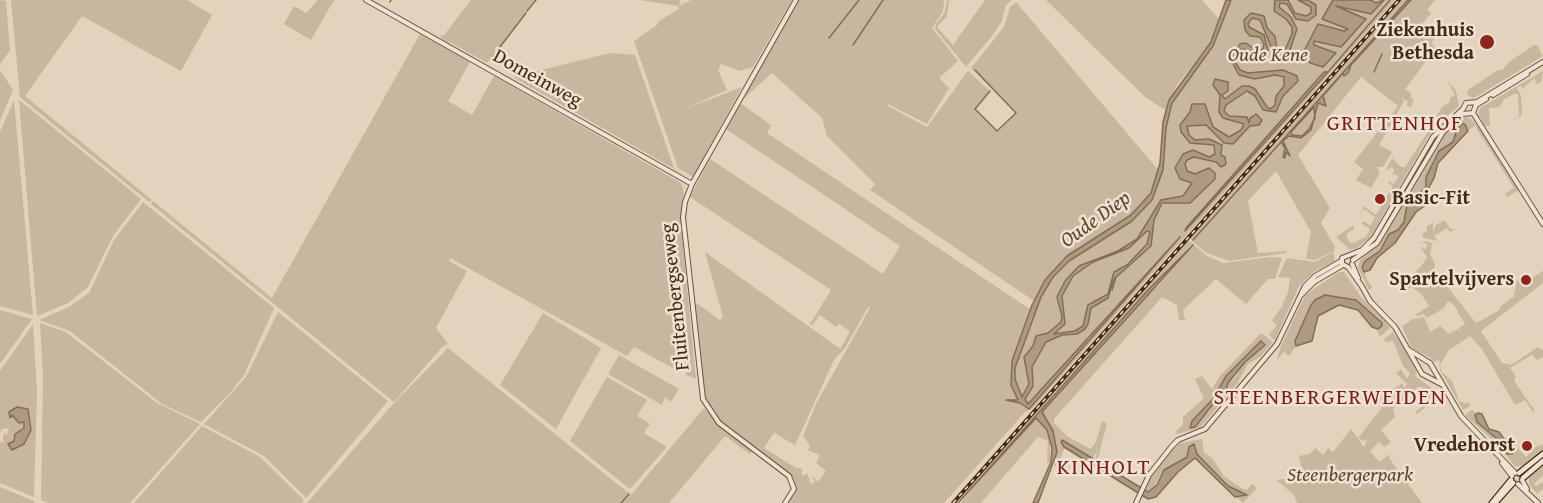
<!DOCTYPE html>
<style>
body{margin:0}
canvas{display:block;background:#e3d3bc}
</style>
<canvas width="1543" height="503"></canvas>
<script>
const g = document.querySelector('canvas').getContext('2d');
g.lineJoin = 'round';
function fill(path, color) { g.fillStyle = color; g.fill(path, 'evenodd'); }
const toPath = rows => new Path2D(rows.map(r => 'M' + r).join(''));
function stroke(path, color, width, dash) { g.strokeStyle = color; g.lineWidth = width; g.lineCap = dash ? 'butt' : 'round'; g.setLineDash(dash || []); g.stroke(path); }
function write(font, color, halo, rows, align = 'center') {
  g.font = font + ' "Gentium Book Plus",serif'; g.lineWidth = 5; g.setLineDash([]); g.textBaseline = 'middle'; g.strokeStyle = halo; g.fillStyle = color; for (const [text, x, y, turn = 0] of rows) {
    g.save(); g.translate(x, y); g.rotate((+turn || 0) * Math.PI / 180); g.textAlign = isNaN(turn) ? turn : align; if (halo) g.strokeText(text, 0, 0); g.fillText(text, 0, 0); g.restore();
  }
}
const green = toPath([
 [0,0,6,1,10,51,0,64],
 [11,0,187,0,212,15,181,71,82,16,25,96,152,200,149,202,20,97],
 [318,0,334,0,311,40,284,24,294,6,306,13],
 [471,0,535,0,487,63,450,42,446,42,440,36,444,35],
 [640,0,680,0,679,6,691,0,792,0,753,67,739,71,721,64,718,70,727,90,682,110,742,87,693,177,678,168,634,41,657,25,659,21,679,9,678,6],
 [797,0,944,0,943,11,932,28,958,61,939,78,949,88,927,124,888,104,888,106,927,127,968,71,990,91,975,109,998,131,1016,113,971,68,1004,27,1010,7,1016,2,1159,171,1151,193,1134,213,1067,256,1045,280,1034,301,870,190,875,184,827,136,822,118,772,73,741,101],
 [947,0,949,0,947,16,937,27,953,45,985,0,1012,0,1006,5,1002,21,992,36,966,67,935,29,936,24,945,12],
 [1046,0,1202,0,1220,20,1216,32,1228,0,1395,0,1032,409,1025,412,944,503,788,503,796,491,793,479,721,423,703,393,692,300,720,320,723,317,705,252,836,346,841,348,850,331,839,324,836,327,820,315,812,325,810,324,831,290,690,197,710,159,883,274,900,246,726,129,740,103,771,125,767,133,1031,310,1012,361,1010,373,1037,297,1065,262,1130,218,1148,199,1159,174,1170,101,1209,49,1210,43,1177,85,1165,110,1145,97],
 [868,307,870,308,816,404,803,436,810,445,808,450,820,455,816,463,826,471,818,482,813,476,812,476,815,482,811,484,807,473,804,476,801,474,803,469,796,468,764,448,774,433,795,445,834,360,845,348],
 [1401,0,1408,0,1193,238,1282,142,1285,148,1283,157,1286,152,1290,155,1282,141,1289,136,1301,138,1311,130,1318,103,1325,106,1323,96,1411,0,1435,0,1427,10,1431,13,1421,25,1429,36,1436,34,1432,43,1437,51,1436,55,1430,56,1405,89,1411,93,1411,99,1414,98,1411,107,1407,105,1408,101,1401,98,1404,101,1379,145,1392,152,1383,167,1377,167,1380,173,1371,188,1356,180,1363,169,1354,162,1398,106,1361,77,1298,155,1330,208,1321,223,1335,247,1334,251,1315,260,1287,255,1306,258,1311,232,1276,171,1248,201,1258,253,1287,251,1286,253,1229,261,1205,252,1189,238],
 [420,34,470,62,448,101,472,115,494,76,681,183,684,192,681,225,696,379,686,375,687,371,683,367,686,361,681,358,675,369,634,347,627,356,450,258,449,261,467,271,436,328,448,344,443,346,394,402,151,204,153,201,272,298],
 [1534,45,1537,45,1543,56,1474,98,1467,95,1468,90,1498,70,1502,70,1509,62],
 [610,53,635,55,674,168,692,179,513,77],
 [0,70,13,90,0,121],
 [1543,71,1541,82,1536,84,1535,78,1522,89,1521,86,1517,88,1521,96,1522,115,1507,124,1519,116,1518,94,1514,94,1503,100,1500,107,1489,108,1490,126,1485,126,1478,114,1480,108],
 [1447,80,1456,91,1459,106,1441,121,1428,137,1370,238,1357,248,1350,250,1336,237,1354,225,1354,229,1346,234,1349,242,1353,243,1366,237,1370,229,1362,224,1364,221,1370,226,1375,217,1364,209,1359,216,1364,206,1376,215,1393,186,1388,183,1389,181,1394,184,1398,177,1395,174,1392,175,1394,170,1392,167,1385,171,1392,158,1401,167,1405,167,1433,124,1417,112,1433,121,1443,106,1449,103,1450,98,1455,95],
 [14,100,25,225,33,315,0,306,0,132],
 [19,100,141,199,113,236,88,287,68,303,37,316],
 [1314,107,1315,118,1309,129,1300,137,1292,135,1291,132],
 [1465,117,1471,119,1486,137,1519,190,1507,197,1505,194,1514,188,1475,126,1468,130,1465,124,1457,129,1453,142,1442,148,1436,156,1427,175,1426,187,1407,205,1405,220,1401,226,1380,251,1364,264,1366,278,1372,287,1369,290,1358,268,1360,260,1380,242,1445,133,1457,120],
 [143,202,274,308,244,375,231,392,201,422,162,404,70,331,39,320,69,307,89,293,114,240],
 [1444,220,1451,229,1456,229,1450,232,1447,228,1434,236,1438,241,1424,238,1422,234,1427,231,1427,226,1433,223,1433,235,1435,226],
 [1188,240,1207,256,1223,263,1271,257,1282,258,1275,279,1268,279,1246,304,1216,279,1183,310,1185,320,1179,320,1177,305,1162,297,1054,419,1054,423,1068,437,1091,449,1096,442,1102,421,1107,424,1097,461,1095,459,1098,449,1093,458,1063,440,1061,442,1065,447,1057,466,1054,465,1053,431,1041,412,1150,290,1158,286,1192,245,1190,246,1079,366,958,503,954,503],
 [1426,241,1432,243,1430,254,1435,264,1434,270,1476,323,1500,310,1499,308,1514,296,1517,280,1524,286,1530,279,1543,271,1543,283,1481,331,1502,363,1511,365,1538,347,1543,350,1543,357,1537,360,1532,355,1510,368,1516,377,1514,381,1535,411,1533,412,1525,400,1515,405,1482,349,1470,336,1448,351,1440,365,1442,372,1452,381,1459,401,1467,404,1469,402,1470,406,1463,410,1440,370,1439,360,1434,362,1430,358,1434,359,1420,353,1411,347,1402,326,1413,319,1424,317,1430,331,1425,335,1440,326,1449,334,1458,329,1461,334,1459,328,1465,324,1454,305,1448,301,1444,308,1427,318,1423,314,1418,316,1415,315,1429,306,1422,295,1412,287,1398,293,1425,261,1427,257,1420,246,1426,250,1427,244,1422,243],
 [1333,252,1335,261,1315,271,1299,286,1275,340,1269,335,1277,325,1272,320,1281,308,1288,292,1290,278,1278,277,1287,258,1315,262],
 [1339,272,1344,272,1361,297,1385,320,1390,328,1380,337,1376,328,1378,329,1382,323,1356,300,1325,295,1312,302,1296,339,1296,346,1289,356,1284,352,1277,360,1281,346,1305,295],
 [0,310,32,319,0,364],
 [278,312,388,401,306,498,264,456,204,424,246,377],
 [543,313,601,348,556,429,500,385],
 [40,323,66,332,157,403,200,424,130,503,48,503,41,500,43,376],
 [33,324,37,392,34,497,0,483,0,442,5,442,3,441,3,436,5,431,5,434,9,434,7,432,10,428,2,429,0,434,0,371],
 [14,410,29,412,31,423,30,433,19,448,12,443,14,437,23,431,24,423,19,422,11,414],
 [1393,332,1399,341,1397,333,1418,369,1416,370,1408,357,1417,373,1415,376,1439,393,1445,403,1441,406,1437,398,1417,414,1415,412,1425,405,1429,396,1421,387,1418,387,1408,396,1409,402,1403,401,1393,408,1395,417,1381,430,1391,442,1384,447,1379,442,1370,451,1379,462,1390,454,1389,458,1400,473,1403,471,1408,477,1405,480,1422,503,1297,503,1294,495,1272,476,1277,480,1285,479,1285,484,1296,482,1302,474,1299,456,1310,454,1315,448,1323,455,1328,448,1333,452,1351,429,1364,447,1367,440,1363,441,1358,438,1384,405,1380,398,1382,398,1379,397,1403,383,1403,387,1406,386,1407,384,1396,373,1401,369,1407,379,1410,373,1403,366,1393,341,1385,342,1384,339],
 [1261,333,1273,342,1261,356,1248,364,1237,384,1200,428,1177,434,1176,431,1183,425,1183,417,1204,398,1195,379,1202,376,1212,389,1220,376],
 [1260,342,1248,359,1241,367,1234,379,1228,383,1225,395,1213,404,1209,412,1190,425,1213,399,1226,376],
 [448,348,631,495,704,408,724,430,752,451,750,454,725,436,669,503,307,503,393,404],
 [619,355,679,389,671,402,665,397,662,405,608,374],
 [607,377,647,400,637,416,650,424,644,433,667,447,630,489,570,441],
 [1472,410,1476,413,1477,422,1502,443,1505,453,1513,452,1504,439,1508,437,1526,457,1537,446,1543,445,1543,450,1523,466,1515,466,1497,444,1467,417,1466,414],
 [1035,418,1045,427,1050,438,1050,463,1047,462,1048,441,1038,437,981,503,960,503],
 [202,426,260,457,304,500,302,503,134,503],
 [1202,439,1204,453,1212,458,1224,476,1243,489,1247,490,1252,484,1257,488,1243,503,1237,497,1244,497,1228,486,1197,454,1193,444,1189,447,1187,457,1163,471,1152,490,1145,491,1150,476,1167,453,1180,443],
 [1543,464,1543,475,1534,484,1536,486,1543,482,1543,489,1537,494,1529,484,1529,475],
 [0,487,34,501,34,503,0,503]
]);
const water = toPath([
 [1226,0,1231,0,1213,46,1172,103,1166,128,1163,170,1152,200,1132,221,1069,261,1053,277,1041,297,1015,368,1015,379,1022,397,1029,384,1024,357,1033,346,1036,336,1048,333,1061,322,1062,316,1057,297,1065,281,1079,266,1118,251,1137,239,1161,200,1183,196,1192,183,1180,179,1175,168,1183,154,1193,150,1209,157,1215,154,1214,145,1190,143,1181,132,1180,125,1190,112,1192,104,1205,104,1213,127,1229,137,1241,130,1244,124,1223,118,1219,112,1220,95,1213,85,1215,79,1228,82,1228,91,1222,95,1225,99,1242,86,1249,86,1255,89,1267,107,1270,109,1275,105,1276,96,1284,86,1284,77,1275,75,1255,79,1239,75,1231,60,1240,44,1246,43,1257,51,1263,49,1264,44,1260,37,1250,36,1245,30,1244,20,1251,13,1264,16,1267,28,1275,36,1277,50,1281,53,1285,50,1292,34,1292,27,1286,19,1274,11,1275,0,1288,0,1295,13,1306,16,1311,13,1311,7,1298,0,1308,0,1316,5,1316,15,1308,21,1296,19,1287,4,1280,3,1279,7,1291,17,1297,29,1290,50,1280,57,1272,49,1260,20,1252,18,1248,24,1249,27,1264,35,1268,50,1263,56,1256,57,1243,49,1239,50,1235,62,1240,70,1248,73,1283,70,1297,76,1298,81,1283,96,1276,112,1263,110,1255,96,1247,91,1226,105,1224,111,1229,116,1247,117,1249,123,1250,118,1256,114,1262,120,1259,125,1250,126,1233,144,1224,143,1206,125,1187,126,1189,135,1195,140,1209,139,1222,145,1221,155,1225,157,1226,164,1221,167,1216,162,1194,157,1187,160,1185,164,1187,171,1195,174,1209,168,1215,173,1215,179,1190,203,1162,203,1154,220,1151,246,1114,279,1108,298,1091,308,1088,324,1085,329,1077,334,1062,335,1046,342,1032,367,1033,386,1025,399,1028,404,1180,237,1029,409,1020,403,1006,400,1018,400,1011,385,1012,361,1032,305,1045,280,1067,256,1131,215,1151,193,1160,163,1163,122,1169,100,1211,42,1226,0],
 [1147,231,1150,232,1147,244,1127,265,1114,272,1108,294,1088,305,1083,326,1075,331,1054,334,1065,324,1062,296,1073,276,1093,262,1129,248,1147,231],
 [1333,0,1371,0,1376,3,1384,0,1371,14,1336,6,1366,19,1341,47,1314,41,1314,45,1336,53,1323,67,1310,63,1303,53,1318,24,1344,31,1348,29,1322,19,1333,0],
 [1408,0,1411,0,1351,65,1348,73,1344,76,1343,73,1323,96,1326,106,1318,103,1311,130,1301,138,1289,136,1283,141,1290,156,1286,152,1285,158,1283,157,1285,148,1281,142,1193,240,1408,0],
 [1314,107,1315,118,1309,129,1302,136,1292,135,1291,132,1314,107],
 [1324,72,1328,72,1185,231,1186,228,1324,72],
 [1462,124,1465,124,1468,131,1438,163,1434,178,1426,193,1429,203,1416,212,1395,243,1377,258,1370,270,1364,272,1362,267,1365,261,1380,251,1389,234,1398,230,1404,222,1407,205,1426,187,1426,177,1439,151,1453,142,1457,129,1462,124],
 [1193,245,1042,412,1053,431,1057,452,1038,503,1033,503,1051,462,1052,448,1047,430,1036,418,958,503,1148,290,1193,245],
 [1325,295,1356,300,1382,323,1382,326,1378,329,1372,327,1358,310,1339,305,1318,316,1312,341,1296,346,1295,341,1311,305,1315,300,1325,295],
 [1261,341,1265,345,1245,362,1228,383,1225,395,1213,404,1195,427,1190,428,1192,421,1213,399,1226,376,1261,341],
 [17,407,28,409,31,430,24,444,12,450,8,444,14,441,15,434,24,428,24,422,19,423,12,415,10,418,9,412,17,407],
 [1478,413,1482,414,1489,429,1499,432,1513,451,1512,454,1507,454,1502,443,1477,422,1475,415,1478,413],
 [1062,440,1148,492,1157,485,1164,470,1187,457,1189,447,1194,444,1197,454,1228,486,1247,495,1235,497,1195,458,1178,472,1156,497,1148,499,1064,447,1061,442,1062,440]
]);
const stream = toPath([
 [390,2,391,0],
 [527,11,536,0],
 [829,38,859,0],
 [853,45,883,0],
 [490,60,526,13],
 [975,70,1016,113,997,131,975,109,990,91],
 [1328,72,1390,0],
 [1374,72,1382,54],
 [1112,290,1116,277],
 [621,503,629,494]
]);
const tertiary = toPath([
 [366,0,692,184],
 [1493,95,1527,74],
 [1463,109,1466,103,1477,102,1543,62],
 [1473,113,1543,224],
 [1473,113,1476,105,1486,99],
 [1353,260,1377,243,1443,132,1462,114,1473,113],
 [1352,264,1358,278],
 [1361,285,1348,267,1342,264,1342,258,1362,250,1374,238,1433,137,1463,109],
 [1361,285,1370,301,1395,327,1422,374,1441,384],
 [1301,295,1314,282,1343,265],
 [1409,350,1430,363,1461,416,1515,473],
 [1502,463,1512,476],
 [1522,480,1527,489],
 [1518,484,1538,503],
 [785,503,794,489,789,476,719,423,703,399,683,217,685,202,692,184,796,0],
 [1136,503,1149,475,1172,446,1178,440,1205,429,1277,344,1305,286,1315,276,1341,261]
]);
const secondary = toPath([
 [1519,473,1543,454],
 [1523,478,1543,461],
 [1492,503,1511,480],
 [1495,503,1513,483]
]);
const rail = toPath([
 [953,503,1399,0]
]);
const markers = [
 [1487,42,8,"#8f2418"],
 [1380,199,6,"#8f2418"],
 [1526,280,6,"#8f2418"],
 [1527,446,6,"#8f2418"]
];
const poiNames = [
 ["Ziekenhuis",1474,31],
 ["Bethesda",1474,54],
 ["Basic-Fit",1392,199,"left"],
 ["Spartelvijvers",1514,280],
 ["Vredehorst",1515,446]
];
const parkNames = [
 ["Oude Kene",1268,56],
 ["Steenbergerpark",1350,476]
];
const streetNames = [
 ["Domeinweg",537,79,29],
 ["Fluitenbergseweg",676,297,-96]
];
const waterNames = [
 ["Oude Diep",1096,220,-36]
];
const quarterNames = [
 ["GRITTENHOF",1395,124],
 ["STEENBERGERWEIDEN",1330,398],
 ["KINHOLT",1104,468]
];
fill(green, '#c8b69f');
fill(water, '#ae9a82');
stroke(water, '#856d55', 1.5);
stroke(stream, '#856d55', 1.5);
stroke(tertiary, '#6e543c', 6);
stroke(secondary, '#472a11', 7);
stroke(tertiary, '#ede2d3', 4);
stroke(secondary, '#ede2d3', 4.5);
stroke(rail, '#472a11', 4);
stroke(rail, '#ede2d3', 1.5, [4.5]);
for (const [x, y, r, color] of markers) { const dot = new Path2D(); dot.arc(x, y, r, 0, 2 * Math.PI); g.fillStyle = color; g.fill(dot); stroke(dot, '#ede2d3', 2); }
write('bold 20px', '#472a11', '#ede2d3', poiNames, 'right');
write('italic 20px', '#61462d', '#ede2d3', parkNames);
write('20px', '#472a11', '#ede2d3', streetNames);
write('italic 21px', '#61462d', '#ede2d3', waterNames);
g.letterSpacing = '1.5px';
write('22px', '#7a1f14', '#ede2d3', quarterNames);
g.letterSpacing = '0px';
</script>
